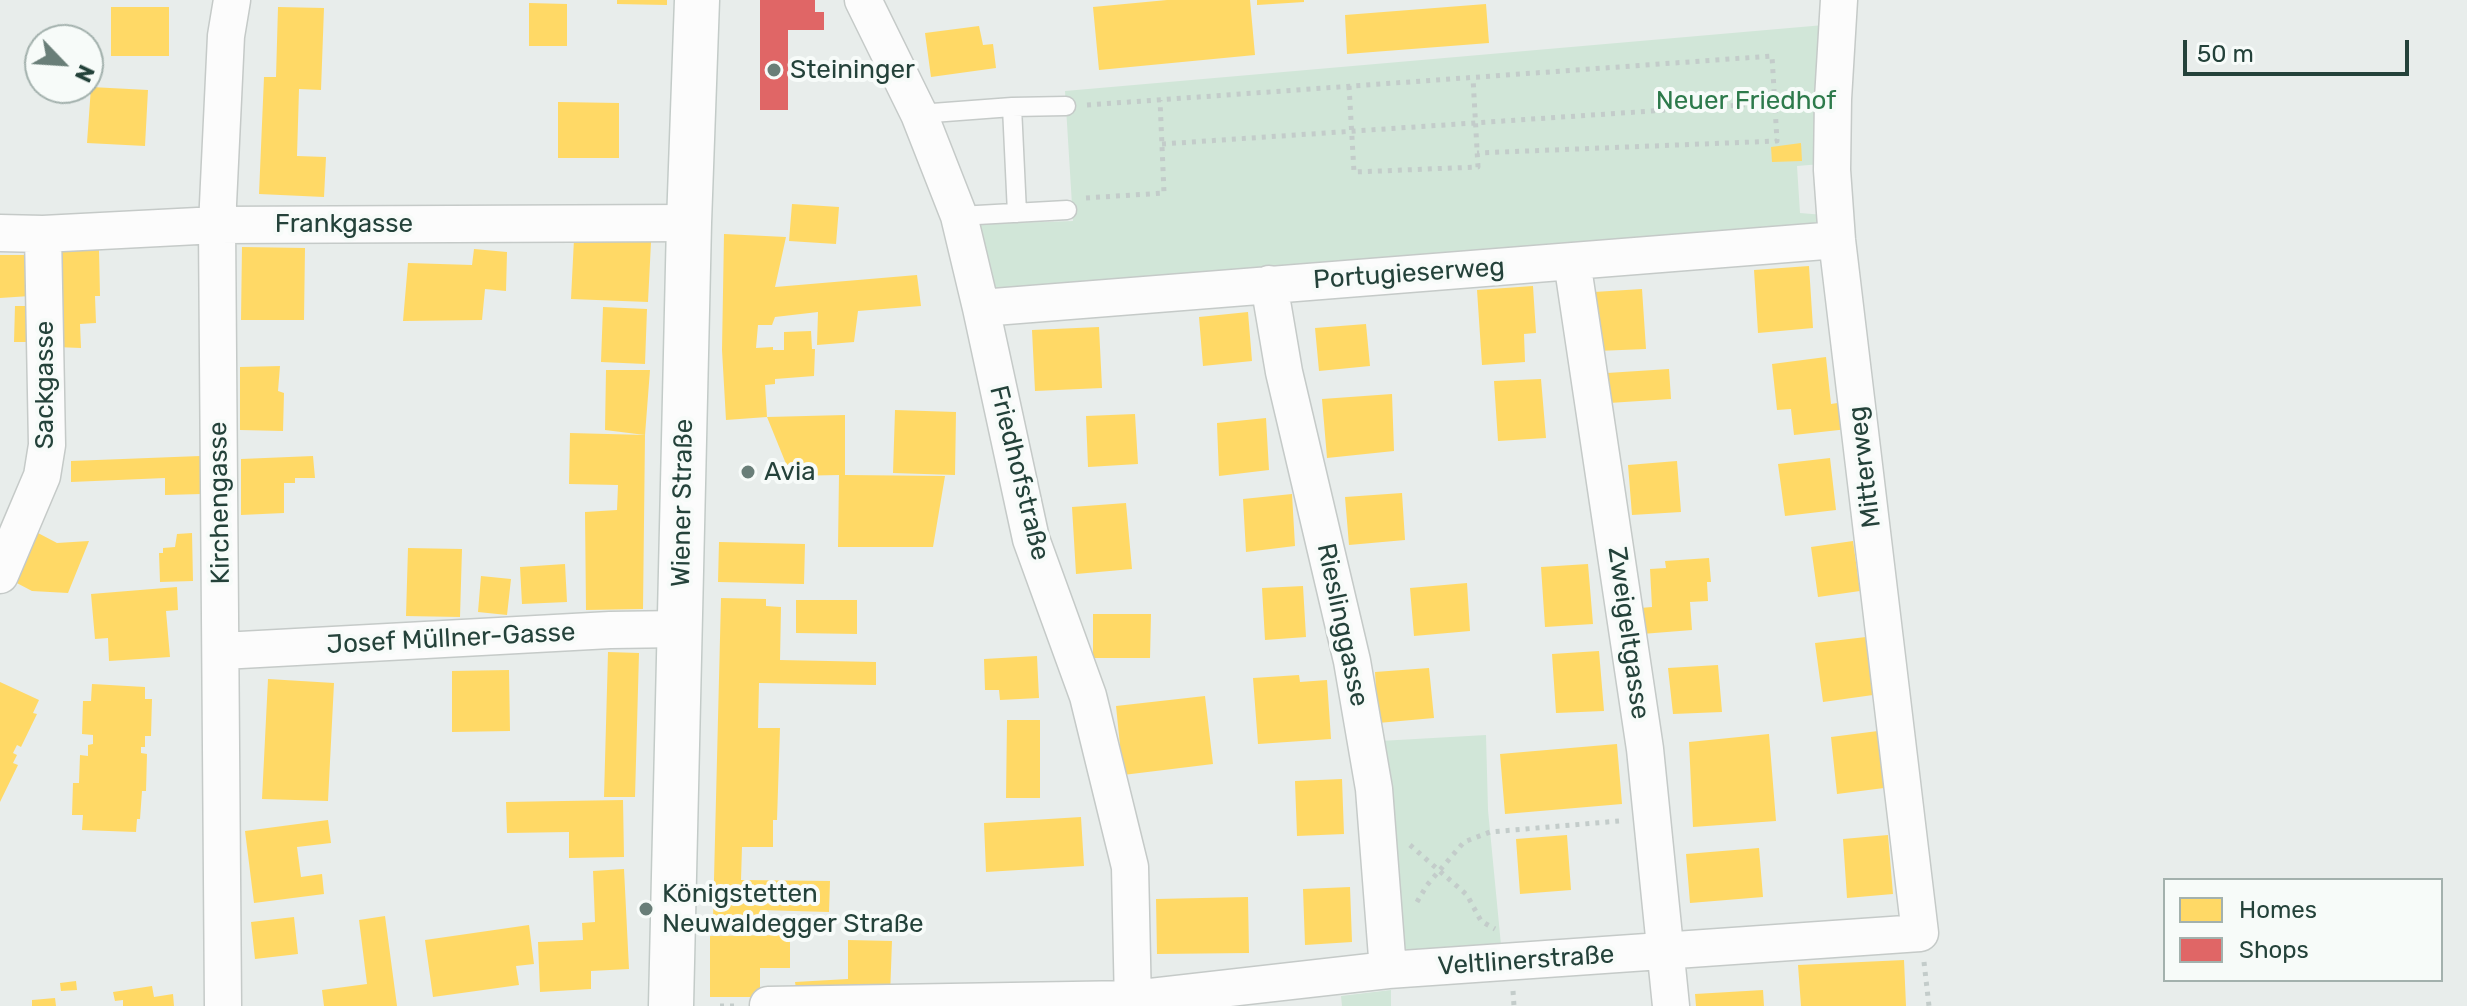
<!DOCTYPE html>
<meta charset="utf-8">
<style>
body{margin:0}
#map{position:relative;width:2467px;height:1006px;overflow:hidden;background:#e8edeb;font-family:Rubik,sans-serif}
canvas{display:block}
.legend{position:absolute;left:2163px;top:878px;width:280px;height:104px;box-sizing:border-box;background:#f7fbf9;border:2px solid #a3b1ad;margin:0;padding:10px 14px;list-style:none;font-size:24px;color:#24423a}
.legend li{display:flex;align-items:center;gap:16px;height:40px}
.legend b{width:40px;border:2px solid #a3b1ad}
.north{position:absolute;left:24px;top:24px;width:80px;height:80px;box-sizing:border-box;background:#f7fbf9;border:2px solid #a3b1ad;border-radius:50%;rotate:115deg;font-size:22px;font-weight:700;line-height:32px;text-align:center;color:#24423a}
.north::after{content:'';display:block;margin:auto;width:28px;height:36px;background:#697e78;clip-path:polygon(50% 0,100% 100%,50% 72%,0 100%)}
.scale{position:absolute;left:2183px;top:40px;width:226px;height:36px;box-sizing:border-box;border:4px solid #24423a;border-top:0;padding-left:10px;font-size:24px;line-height:28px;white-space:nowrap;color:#24423a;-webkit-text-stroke:6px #f7fbf9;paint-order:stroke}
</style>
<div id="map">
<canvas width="2467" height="1006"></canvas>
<ul class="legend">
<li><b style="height:22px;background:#ffd966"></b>Homes</li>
<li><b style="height:22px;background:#e06666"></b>Shops</li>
</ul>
<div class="north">N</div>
<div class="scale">50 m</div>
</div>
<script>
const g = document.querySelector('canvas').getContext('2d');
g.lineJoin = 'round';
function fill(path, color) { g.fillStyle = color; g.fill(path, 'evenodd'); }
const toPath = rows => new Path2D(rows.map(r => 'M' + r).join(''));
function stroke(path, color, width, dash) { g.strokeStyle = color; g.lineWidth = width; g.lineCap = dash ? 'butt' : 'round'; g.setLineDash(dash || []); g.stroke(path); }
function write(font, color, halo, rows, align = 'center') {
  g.font = font + ' Rubik,sans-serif'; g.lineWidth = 8; g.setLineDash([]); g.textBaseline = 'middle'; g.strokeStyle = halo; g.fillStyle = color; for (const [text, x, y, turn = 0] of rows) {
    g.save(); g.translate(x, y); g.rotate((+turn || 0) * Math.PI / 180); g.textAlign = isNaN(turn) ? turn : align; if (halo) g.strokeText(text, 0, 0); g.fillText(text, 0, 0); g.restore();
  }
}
const green = toPath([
 [1824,25,1821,164,1797,166,1800,213,1824,215,1825,232,986,290,977,224,1073,221,1065,91],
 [1486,735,1488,810,1501,945,1419,955,1406,949,1396,934,1380,741],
 [1391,990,1391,1006,1342,1006,1341,996]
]);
const homes = toPath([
 [617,0,667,0,667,5,617,4],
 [1167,0,1250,0,1255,55,1099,70,1093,7],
 [1257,0,1304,0,1304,2,1257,5],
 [529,3,567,4,567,46,529,46],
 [1486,4,1489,43,1347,54,1345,15],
 [111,7,169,7,169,56,111,56],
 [278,7,324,8,321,90,299,89,297,156,326,157,324,197,259,194,264,77,276,77],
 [979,26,983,45,993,44,996,68,931,77,925,33],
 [91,87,148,90,145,146,87,143],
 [558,102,619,103,619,158,558,158],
 [1801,143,1802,161,1772,162,1771,147],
 [792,204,839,207,836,244,789,241],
 [724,234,786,237,775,287,917,275,921,306,858,311,854,342,817,345,818,312,775,317,772,325,758,325,756,348,773,347,773,350,784,350,784,332,811,331,812,349,815,349,814,376,775,379,775,384,765,385,767,417,726,420,722,350],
 [574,239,651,242,648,302,571,299],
 [242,247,305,248,304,320,241,320],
 [54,249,99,250,100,296,95,296,96,323,80,324,81,348,56,347],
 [474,249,507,252,506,291,485,289,482,320,403,321,408,263,472,265],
 [0,255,28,255,30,296,0,298],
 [1809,266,1813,328,1758,333,1754,270],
 [1533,286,1536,333,1524,334,1525,362,1482,365,1477,290],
 [1642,289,1646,349,1597,351,1594,292],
 [15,306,31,306,30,342,14,342],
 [603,307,647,309,645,364,601,362],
 [1248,312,1252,361,1203,366,1199,317],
 [1366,324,1370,366,1319,371,1315,328],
 [1099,327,1102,388,1035,391,1032,330],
 [1826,357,1831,404,1844,402,1848,429,1794,435,1791,409,1777,410,1772,364],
 [280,366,278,391,284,393,283,431,240,430,240,367],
 [1669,369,1671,399,1609,403,1607,373],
 [606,370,650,370,645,435,605,430],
 [1541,379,1546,438,1498,441,1494,381],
 [1392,394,1394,451,1327,458,1322,399],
 [895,410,956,412,955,475,893,473],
 [1135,414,1138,464,1088,467,1086,416],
 [845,415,845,475,945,476,933,547,838,547,839,475,791,476,767,417],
 [1266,418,1269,470,1219,476,1217,423],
 [570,433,645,435,643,609,586,610,585,512,617,510,618,485,569,484],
 [200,456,201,494,165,495,165,478,71,482,71,461],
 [313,456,315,478,295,478,295,483,284,483,284,513,241,515,241,459],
 [1830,458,1836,510,1785,516,1778,464],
 [1677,461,1681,512,1632,515,1628,465],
 [1402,493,1405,540,1349,545,1345,497],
 [1292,494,1295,546,1246,552,1243,499],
 [1126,503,1132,569,1076,574,1072,507],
 [38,533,57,543,89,541,68,593,32,591,13,581],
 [192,533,193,581,160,582,159,553,163,553,163,548,175,547,177,534],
 [1853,541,1860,591,1818,597,1811,547],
 [719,542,805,544,804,584,718,582],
 [408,548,462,549,460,617,406,616],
 [1709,558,1711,582,1707,582,1708,601,1690,602,1692,630,1642,634,1640,608,1652,607,1650,569,1666,568,1665,561],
 [565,564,567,602,522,604,520,567],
 [1588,564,1593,624,1545,627,1541,567],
 [481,576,511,579,507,615,478,612],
 [1467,583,1470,631,1414,636,1410,588],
 [1303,586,1306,637,1265,640,1262,588],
 [177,587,178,610,166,611,170,657,109,661,108,638,95,639,91,594],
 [721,598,766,599,766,606,781,607,780,660,876,662,876,685,759,683,758,728,780,728,777,820,773,820,773,847,742,847,741,880,830,881,829,912,760,910,760,920,713,919],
 [796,600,857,600,857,634,796,633],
 [1093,614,1151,614,1150,658,1093,658],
 [1866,637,1873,695,1823,702,1815,643],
 [1599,651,1604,711,1556,713,1552,654],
 [608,652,639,653,635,797,604,797],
 [1037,656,1039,698,1000,700,999,690,985,690,984,659],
 [1718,665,1722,712,1673,714,1668,668],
 [1429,668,1434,718,1378,723,1375,672],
 [509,670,510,731,452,732,452,671],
 [1299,675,1300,682,1327,680,1331,739,1258,744,1253,678],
 [268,679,334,683,328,801,262,799],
 [0,682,39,700,33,713,37,714,21,747,17,745,13,753,17,755,13,763,18,765,0,802],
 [92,684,145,687,145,699,152,699,151,736,145,736,145,747,141,747,141,753,147,754,146,791,142,791,140,819,137,819,136,832,82,830,83,815,72,815,73,783,79,783,80,755,88,756,88,745,93,744,93,735,82,734,83,701,91,701],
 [1205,696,1213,764,1123,775,1116,706],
 [1007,720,1040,720,1040,798,1006,798],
 [1878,731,1884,788,1837,794,1831,737],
 [1769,734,1776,821,1693,827,1689,742],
 [1617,744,1622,804,1505,814,1500,754],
 [1342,779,1344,834,1297,836,1295,781],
 [623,800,624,857,569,858,569,832,507,833,506,802],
 [1081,817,1084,866,986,872,984,823],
 [328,820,331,843,297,847,301,877,322,874,324,894,254,903,245,831],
 [1567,835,1571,890,1520,894,1516,839],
 [1888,835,1893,894,1847,898,1843,839],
 [1759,848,1763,897,1690,903,1686,854],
 [624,869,629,969,591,971,591,989,540,992,538,942,583,940,582,923,595,922,593,871],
 [1350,887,1352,942,1305,945,1303,889],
 [1248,897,1249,953,1157,954,1156,899],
 [385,916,397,1006,324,1006,322,990,367,984,359,920],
 [294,917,298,954,255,959,251,922],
 [529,925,534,964,516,966,519,985,433,997,425,940],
 [790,935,790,968,760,968,760,997,710,997,710,936],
 [848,940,892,941,890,996,798,1001,795,982,848,979],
 [1904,960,1906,1006,1801,1006,1798,965],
 [76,981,77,990,61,991,60,983],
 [152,986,154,997,173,994,174,1006,123,1006,123,1000,115,1001,113,992],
 [1763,990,1764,1006,1696,1006,1695,994],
 [55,998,56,1006,32,1006,32,1000]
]);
const shops = toPath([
 [760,0,815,0,815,12,824,12,824,30,788,30,788,110,760,110]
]);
const path = toPath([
 [1349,86,1354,172,1478,167,1473,78],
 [1087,105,1772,56,1777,141,1477,153],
 [1162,144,1800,101],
 [1086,198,1164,193,1160,100],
 [1410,845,1467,895,1481,921,1495,929],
 [1417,902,1427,885,1464,842,1490,832,1619,821],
 [1924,962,1929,1006],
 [1513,991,1514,1006],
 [720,1006,739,1006]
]);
const service = toPath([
 [1012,107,1017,213],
 [919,114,1012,107,1066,106],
 [959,216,1067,210]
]);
const minor = toPath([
 [863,0,919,114,959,216,981,308,1031,539,1088,696,1130,867,1133,1006],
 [0,233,43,234,217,225,689,223],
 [1572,261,1645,749,1671,1006],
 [1269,284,1284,372,1352,661,1374,789,1388,970],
 [981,308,1837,240],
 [0,575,42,476,47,445,43,234],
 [222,651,610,630,681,629],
 [768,1005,1133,999,1388,970,1920,933,1837,240,1832,170,1833,99,1839,0],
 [223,1006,217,225,226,36,232,0]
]);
const secondary = toPath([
 [671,1006,689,223,697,0]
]);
const markers = [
 [774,70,8,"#697e78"],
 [748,472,8,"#697e78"],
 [646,909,8,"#697e78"]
];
const poiNames = [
 ["Steininger",790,70],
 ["Avia",764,472],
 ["Königstetten",662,894],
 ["Neuwaldegger Straße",662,924]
];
const parkNames = [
 ["Neuer Friedhof",1746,101]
];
const streetNames = [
 ["Frankgasse",344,224],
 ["Portugieserweg",1409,274,-4],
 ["Sackgasse",45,385,-90],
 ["Mitterweg",1865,467,-97],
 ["Friedhofstraße",1019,473,76],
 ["Kirchengasse",220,503,-91],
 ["Wiener Straße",683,503,-89],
 ["Rieslinggasse",1342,625,78],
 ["Zweigeltgasse",1628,633,82],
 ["Josef Müllner-Gasse",451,639,-3],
 ["Veltlinerstraße",1526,961,-4]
];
fill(green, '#d1e6d8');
fill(homes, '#ffd966');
fill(shops, '#e06666');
stroke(service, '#c5cac8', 21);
stroke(minor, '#c5cac8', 39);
stroke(secondary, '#c3cbc8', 47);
stroke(path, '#c3ccca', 5, [4, 6]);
stroke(service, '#fcfcfc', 18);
stroke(minor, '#fcfcfc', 36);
stroke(secondary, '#fcfcfc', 44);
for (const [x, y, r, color] of markers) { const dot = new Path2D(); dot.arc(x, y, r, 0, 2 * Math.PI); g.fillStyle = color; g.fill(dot); stroke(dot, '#f7fbf9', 3); }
write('26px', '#24423a', '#f7fbf9', poiNames, 'left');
write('26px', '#2d7a4b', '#f7fbf9', parkNames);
write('26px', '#24423a', '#f7fbf9', streetNames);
</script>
